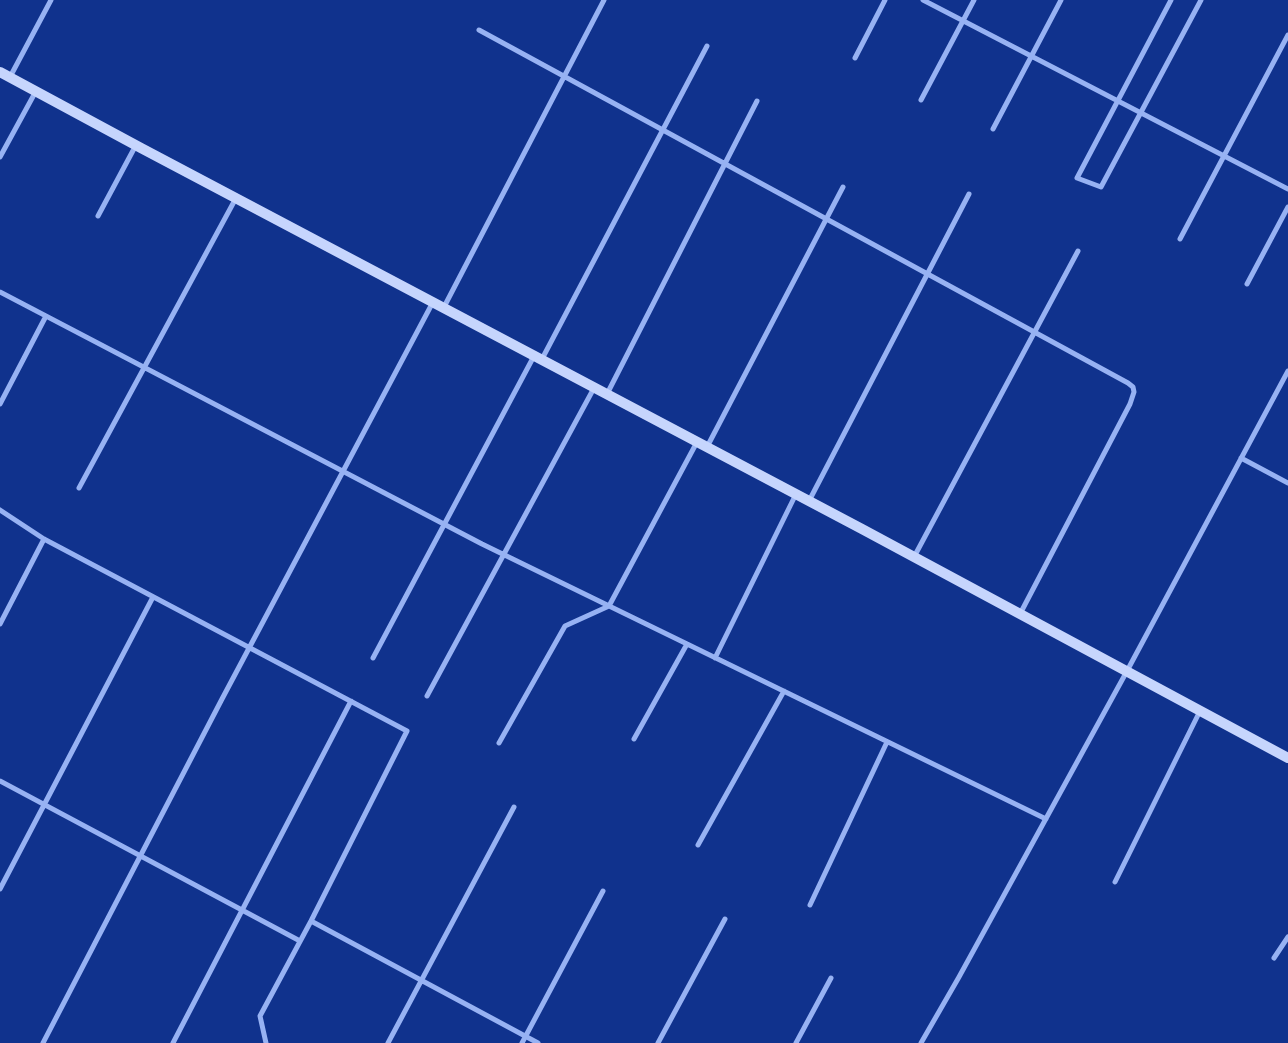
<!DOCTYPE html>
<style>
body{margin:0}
canvas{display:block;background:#10328d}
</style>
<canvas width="1288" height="1043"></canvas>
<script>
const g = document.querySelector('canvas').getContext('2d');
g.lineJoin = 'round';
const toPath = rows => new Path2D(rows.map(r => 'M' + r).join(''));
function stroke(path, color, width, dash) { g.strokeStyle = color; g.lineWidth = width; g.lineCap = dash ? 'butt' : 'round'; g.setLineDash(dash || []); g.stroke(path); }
const street = toPath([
 [923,0,1288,189],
 [1171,0,1077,178,1101,187,1201,0],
 [479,30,1128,383,1133,387,1134,392,1130,404,1020,614],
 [855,58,885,0],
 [10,77,51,0],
 [921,100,974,0],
 [993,129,1061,0],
 [0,157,36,91],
 [98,216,136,145],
 [1180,239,1288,35],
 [1247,284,1288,207],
 [0,292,482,544,1046,819],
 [444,307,604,0],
 [542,359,707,46],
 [607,394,757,101],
 [0,404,46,316],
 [707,447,843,187],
 [1241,458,1288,483],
 [79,488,236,198],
 [809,501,969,194],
 [0,510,44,539,407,731,311,921,260,1016,266,1043],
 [914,557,1078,251],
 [0,624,44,539],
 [373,658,534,356],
 [715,658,796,494],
 [427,696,594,388],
 [634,739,687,644],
 [499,743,565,626,609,606,697,442],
 [0,781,300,941],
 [698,845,784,691],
 [1115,882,1200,711],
 [0,889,153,597],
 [810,905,887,742],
 [311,921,538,1043],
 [1274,958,1288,937],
 [43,1043,222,699,433,302],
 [173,1043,351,701],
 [388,1043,514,807],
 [522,1043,603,891],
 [658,1043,725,919],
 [796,1043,831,978],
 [921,1043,959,977,1127,671,1288,371]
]);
const secondary = toPath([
 [0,72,141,148,862,529,1288,758]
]);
stroke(street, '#97b2f3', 5);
stroke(secondary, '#c6d5fd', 10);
</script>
